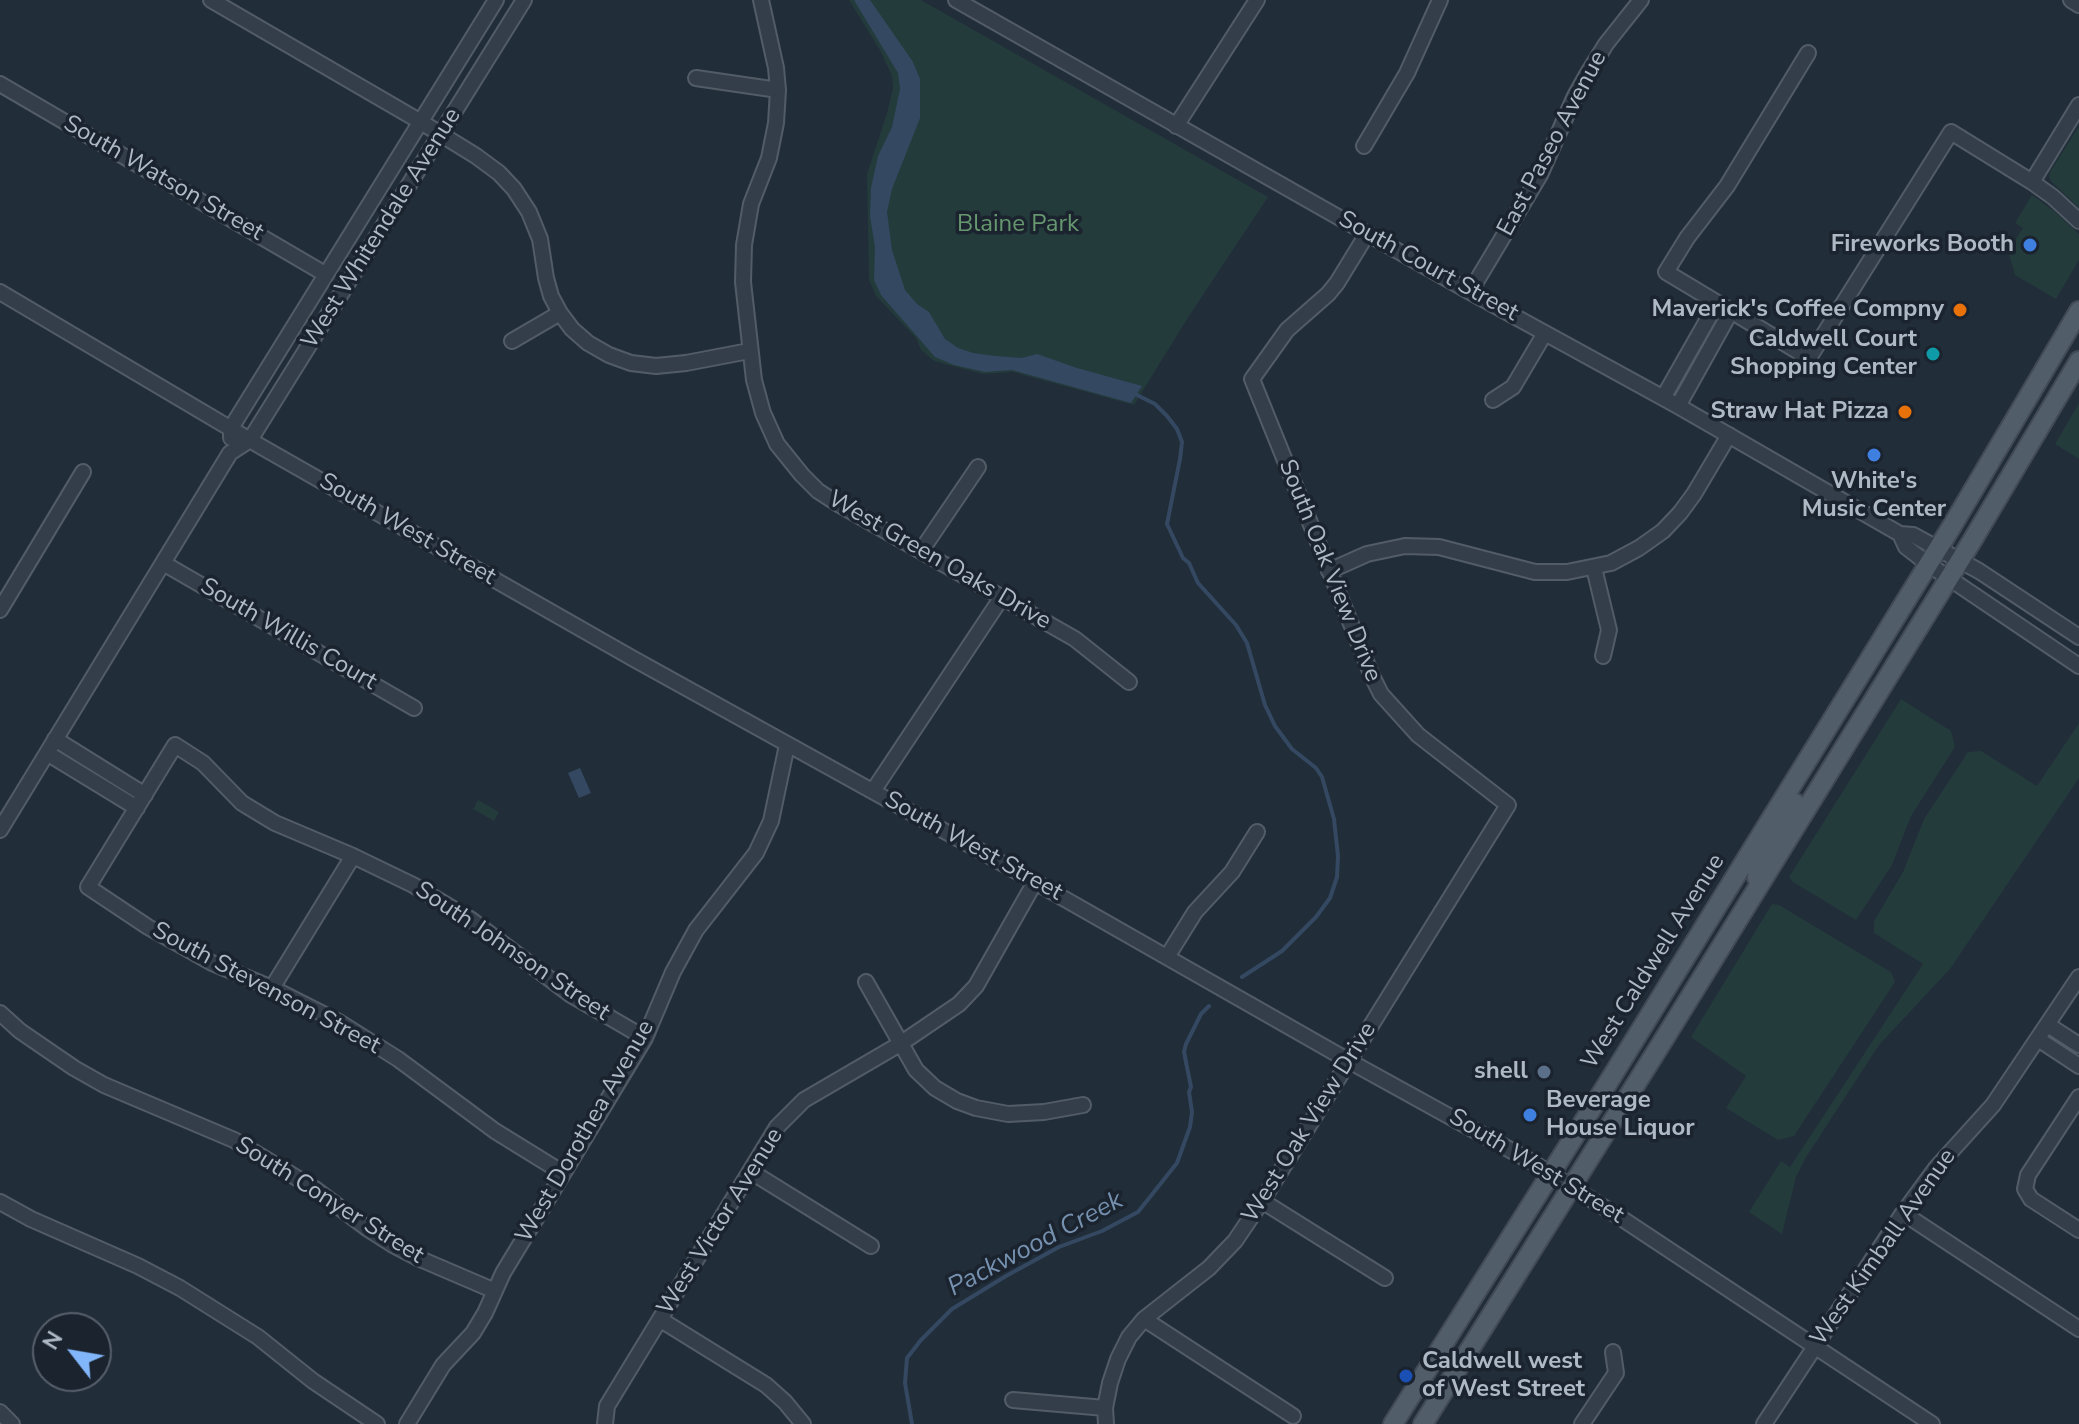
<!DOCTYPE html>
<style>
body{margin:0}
#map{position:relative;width:2079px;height:1424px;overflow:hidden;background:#212d39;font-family:"Nunito Sans",sans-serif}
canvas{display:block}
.north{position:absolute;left:32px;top:1312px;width:80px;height:80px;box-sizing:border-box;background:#1a232e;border:2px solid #565f6b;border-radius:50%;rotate:301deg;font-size:22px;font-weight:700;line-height:32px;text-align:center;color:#afb9c6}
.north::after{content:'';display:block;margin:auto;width:28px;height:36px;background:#81b6fa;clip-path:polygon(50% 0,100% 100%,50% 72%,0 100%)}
</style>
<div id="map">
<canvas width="2079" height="1424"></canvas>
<div class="north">N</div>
</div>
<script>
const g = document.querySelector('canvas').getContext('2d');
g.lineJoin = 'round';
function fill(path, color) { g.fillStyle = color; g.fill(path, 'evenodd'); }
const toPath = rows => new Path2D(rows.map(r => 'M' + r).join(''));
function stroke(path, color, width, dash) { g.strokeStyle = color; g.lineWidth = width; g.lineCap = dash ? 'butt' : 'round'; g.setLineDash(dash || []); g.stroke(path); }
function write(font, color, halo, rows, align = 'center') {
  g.font = font + ' "Nunito Sans",sans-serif'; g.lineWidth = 7; g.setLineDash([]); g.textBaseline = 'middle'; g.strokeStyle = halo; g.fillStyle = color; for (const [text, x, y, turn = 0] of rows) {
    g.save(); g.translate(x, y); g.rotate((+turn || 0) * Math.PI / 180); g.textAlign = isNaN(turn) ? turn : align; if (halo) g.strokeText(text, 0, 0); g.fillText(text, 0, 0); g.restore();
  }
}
const green = toPath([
 [849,0,921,0,1268,197,1189,316,1134,405,1013,372,983,374,934,361,921,350,916,338,876,296,869,280,867,174,887,113,893,89,892,76,880,50],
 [2079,126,2079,208,2051,181,2049,177,2050,172],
 [2032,195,2054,211,2079,234,2079,260,2056,299,2015,275,2008,251,2023,228,2015,223],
 [2079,403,2079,459,2055,444],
 [1901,699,1951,731,1955,747,1911,816,1892,865,1856,920,1793,882,1789,877],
 [2079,723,2079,778,1950,969,1879,1045,1805,1159,1796,1177,1782,1234,1749,1212,1781,1161,1790,1167,1923,964,1874,933,1874,921,1903,872,1924,819,1968,752,1981,751,2037,786],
 [478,800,499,812,494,821,473,809],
 [1772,904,1779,905,1891,972,1895,982,1794,1136,1778,1140,1726,1108,1746,1076,1691,1037]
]);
const water = toPath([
 [854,0,870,0,913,62,920,79,920,118,892,189,887,212,892,250,905,290,917,304,929,312,945,339,958,348,973,353,995,356,1022,358,1037,354,1077,368,1142,386,1131,403,1012,370,985,372,954,365,935,357,881,295,874,280,875,247,870,216,871,188,878,156,892,127,900,89,898,73],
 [580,768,591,793,579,798,568,773]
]);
const stream = toPath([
 [1135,394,1155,404,1167,416,1177,429,1182,442,1180,459,1167,524,1183,558,1189,563,1198,583,1236,625,1247,643,1265,705,1275,726,1292,749,1316,768,1322,777,1334,819,1338,856,1337,877,1330,898,1316,917,1282,951,1242,977],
 [912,1424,905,1383,907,1358,921,1340,952,1309,1006,1276,1059,1247,1102,1231,1138,1212,1177,1163,1190,1127,1192,1112,1189,1092,1191,1087,1184,1052,1186,1044,1201,1014,1209,1006]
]);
const minor = toPath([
 [211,0,421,122,476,156,499,173,514,189,529,212,540,239,546,278,551,296,560,313,572,329,588,343,609,355,631,363,656,366,686,363,749,351],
 [761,0,776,68,778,90,776,123,769,158,751,204,744,245,743,282,754,380,763,413,777,444,802,475,818,491,838,504,1075,639,1129,682],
 [956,0,1470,292,1678,406,1900,534,1913,535,1979,571,2079,637],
 [2071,0,2079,5],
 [1808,53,1727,186,1687,238,1666,272,1809,358,1951,132,2032,182,2053,197,2079,221],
 [696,78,778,90],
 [0,84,325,274],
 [1176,126,1257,0],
 [1364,146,1407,73,1440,0],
 [2032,182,2079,105],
 [0,292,260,446,632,658,984,853,1349,1061,1532,1162,1624,1220,1932,1424],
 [1470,292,1540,175,1575,96,1588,73,1606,44,1641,0],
 [512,341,560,313],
 [1663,398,1717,303],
 [1493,400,1513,387,1545,333],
 [1678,406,1731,311],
 [231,438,231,428,496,0],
 [1900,534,1906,547,1928,564,2079,666],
 [921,551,978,467],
 [163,563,414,708],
 [1594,568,1609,630,1603,656],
 [1329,571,1367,554,1405,546,1439,547,1535,572,1567,572,1611,563,1639,548,1663,531,1680,513,1694,494,1729,435],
 [0,610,83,472],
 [55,739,145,795],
 [47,753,137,808],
 [873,791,1002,597],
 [0,830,230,453,250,440,524,0],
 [1167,957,1195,912,1232,872,1257,832],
 [866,982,916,1070,935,1088,957,1101,976,1108,1008,1114,1044,1112,1083,1105],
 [272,988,353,856],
 [0,1013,20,1031,74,1068,104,1085,234,1140,315,1189,368,1229,393,1245,418,1258,495,1291],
 [2048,1025,2079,1045],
 [2038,1039,2079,1066],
 [2079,1097,2028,1175,2025,1189,2031,1199,2079,1230],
 [750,1171,871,1246],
 [563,1173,495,1131,398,1059,339,1022,272,988,212,963,148,927,88,887,175,745,203,763,242,803,275,823,353,856,413,885,470,919,571,995,645,1038],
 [1262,1201,1385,1278],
 [0,1202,31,1219,138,1266,180,1288,258,1337,313,1381,377,1424],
 [1903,1213,2079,1329],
 [1144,1319,1293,1416],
 [661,1320,766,1385,785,1402,803,1424],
 [1013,1400,1105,1408],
 [0,1412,12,1424],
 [407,1424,443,1365,473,1333,485,1313,503,1273,645,1038,673,972,696,930,756,853,771,821,787,745],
 [605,1424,607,1406,777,1127,804,1100,900,1044,959,1004,976,986,1035,882],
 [1106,1424,1105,1408,1110,1383,1118,1359,1129,1337,1144,1319,1209,1268,1235,1241,1262,1201,1508,805,1418,735,1381,694,1372,676,1252,379,1287,330,1328,294,1337,283,1367,234],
 [1582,1424,1616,1373,1613,1352],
 [1764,1424,1903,1213,1936,1168,1993,1105,2079,977]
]);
const major = toPath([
 [1757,878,1758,863,1795,803],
 [1393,1424,1606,1086,1952,526,2079,311],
 [1423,1424,1666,1036,1972,541,2079,361]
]);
const markers = [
 [2030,245,8,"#3f7fe0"],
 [1960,310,8,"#e8710a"],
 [1933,354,8,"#0f9aa8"],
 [1905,412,8,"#e8710a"],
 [1874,455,8,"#3f7fe0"],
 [1544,1072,8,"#5c6f8a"],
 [1530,1115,8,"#3f7fe0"],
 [1406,1376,8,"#1a4fb4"]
];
const streetNames = [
 ["East Paseo Avenue",1553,144,-62],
 ["South Watson Street",163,179,30],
 ["West Whitendale Avenue",382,229,-58],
 ["South Court Street",1428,267,29],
 ["South West Street",407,530,30],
 ["West Green Oaks Drive",939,561,30],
 ["South Oak View Drive",1329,571,68],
 ["South Willis Court",288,635,30],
 ["South West Street",973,847,29],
 ["South Johnson Street",512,952,34],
 ["West Caldwell Avenue",1654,962,-58],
 ["South Stevenson Street",266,989,28],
 ["West Oak View Drive",1310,1123,-58],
 ["West Dorothea Avenue",586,1132,-60],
 ["South West Street",1536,1167,31],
 ["South Conyer Street",329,1201,32],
 ["West Victor Avenue",721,1222,-58],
 ["West Kimball Avenue",1884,1248,-55]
];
const parkNames = [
 ["Blaine Park",1018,225]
];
const poiNames = [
 ["Fireworks Booth",2014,245],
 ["Maverick's Coffee Compny",1944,310],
 ["Caldwell Court",1917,340],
 ["Shopping Center",1917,368],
 ["Straw Hat Pizza",1889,412],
 ["White's",1874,482,"center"],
 ["Music Center",1874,510,"center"],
 ["shell",1528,1072],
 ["Beverage",1546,1101,"left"],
 ["House Liquor",1546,1129,"left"],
 ["Caldwell west",1422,1362,"left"],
 ["of West Street",1422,1390,"left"]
];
const waterNames = [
 ["Packwood Creek",1036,1245,-28]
];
fill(green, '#243b3c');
fill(water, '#344961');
stroke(stream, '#344961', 4);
stroke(minor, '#525c67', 18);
stroke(major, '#414a56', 22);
stroke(minor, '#343e4a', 14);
stroke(major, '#525d6a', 18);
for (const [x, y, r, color] of markers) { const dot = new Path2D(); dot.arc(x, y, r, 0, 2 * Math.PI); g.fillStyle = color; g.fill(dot); stroke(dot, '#1a232e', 3); }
write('24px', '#afb9c6', '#1a232e', streetNames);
write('24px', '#66976f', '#1a232e', parkNames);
write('bold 24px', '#afb9c6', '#1a232e', poiNames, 'right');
write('italic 26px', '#7691af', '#1a232e', waterNames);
</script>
